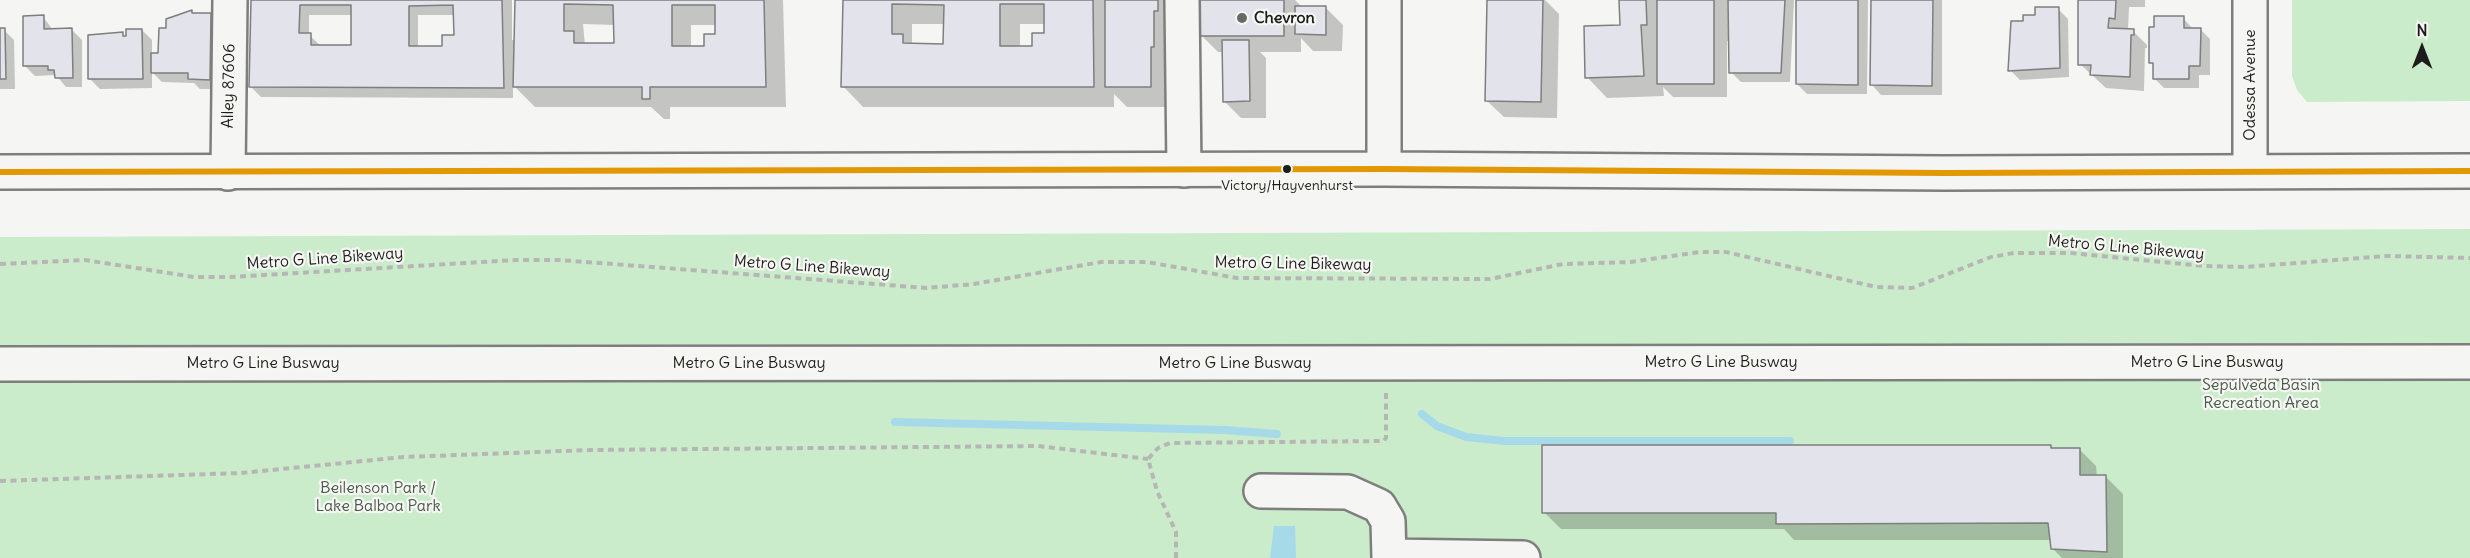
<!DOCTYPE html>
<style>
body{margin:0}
#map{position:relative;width:2470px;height:558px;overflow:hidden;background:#f5f5f3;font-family:Delius,sans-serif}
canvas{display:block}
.north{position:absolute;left:2392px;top:18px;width:60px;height:60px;-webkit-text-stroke:4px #f6f6f2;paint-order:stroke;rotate:0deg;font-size:16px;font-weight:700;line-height:24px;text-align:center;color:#1c1c1c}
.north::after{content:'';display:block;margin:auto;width:21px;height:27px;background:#1c1c1c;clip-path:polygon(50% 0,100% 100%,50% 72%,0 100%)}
</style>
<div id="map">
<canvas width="2470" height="558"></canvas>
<div class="north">N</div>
</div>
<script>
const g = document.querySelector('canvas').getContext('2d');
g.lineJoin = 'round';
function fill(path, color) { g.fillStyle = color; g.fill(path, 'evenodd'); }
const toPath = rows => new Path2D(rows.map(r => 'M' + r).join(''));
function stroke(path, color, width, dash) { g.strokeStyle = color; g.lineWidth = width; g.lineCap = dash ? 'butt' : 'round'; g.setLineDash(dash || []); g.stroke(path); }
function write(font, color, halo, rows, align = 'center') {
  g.font = font + ' Delius,sans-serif'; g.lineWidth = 4.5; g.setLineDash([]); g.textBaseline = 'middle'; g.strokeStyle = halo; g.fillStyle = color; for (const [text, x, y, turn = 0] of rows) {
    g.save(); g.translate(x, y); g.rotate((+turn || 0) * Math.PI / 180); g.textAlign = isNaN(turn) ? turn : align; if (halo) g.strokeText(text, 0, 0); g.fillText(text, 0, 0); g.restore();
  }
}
const green = toPath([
 [2292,0,2470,0,2470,101,2307,102,2297,90,2292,76],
 [2470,229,2470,558,0,558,0,237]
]);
const water = toPath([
 [1274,526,1295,526,1296,558,1270,558]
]);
const shadow = toPath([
 [252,0,512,0,512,40,515,40,516,0,783,0,786,107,670,107,670,119,664,119,651,107,535,107,513,85,513,98,261,97,251,87],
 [309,15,352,15,352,46,321,46,309,35],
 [418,15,455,15,455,36,444,47,418,48],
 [583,24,615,25,615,44,585,45],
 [691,25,716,25,716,35,706,48,691,48],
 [844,0,1177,0,1171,107,1127,107,1114,94,1114,107,863,107,843,86],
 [912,24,945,24,945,45,912,45],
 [1020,24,1045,24,1045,35,1034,47,1020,47],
 [1201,0,1295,0,1301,6,1326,8,1343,25,1342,51,1313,51,1301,38,1301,52,1260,52,1266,58,1266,118,1241,118,1224,101,1223,52,1218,52,1201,35],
 [1488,0,1545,0,1559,14,1557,118,1504,117,1486,100],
 [1621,0,1794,0,1790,82,1741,82,1731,72,1730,41,1727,41,1727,97,1673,97,1663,87,1664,96,1607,98,1587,77,1621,27],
 [1798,0,1868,0,1867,94,1807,94,1797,84],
 [1872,0,1942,0,1942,95,1881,95,1872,85],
 [2080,0,2145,0,2145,7,2129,7,2128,30,2133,31,2147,45,2147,48,2145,48,2144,91,2106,88,2080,64],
 [2058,9,2068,19,2069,77,2020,80,2010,70,2025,22],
 [194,15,210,15,220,25,219,89,200,89,194,83,162,82,152,72,152,88,100,89,90,79,122,34,128,40,142,30,152,40,152,54,160,54,168,30],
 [43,17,53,30,72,30,82,40,82,87,66,87,56,75,35,76,25,66],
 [2183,18,2193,29,2200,29,2210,39,2210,75,2199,75,2199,88,2164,88,2154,78,2154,66,2151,62],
 [0,30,4,30,14,40,15,89,0,89],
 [2050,446,2053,449,2079,449,2096,466,2097,477,2106,477,2123,494,2123,558,2062,558,2052,548,2051,540,1794,540,1784,529,1561,529,1544,512]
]);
const stream = toPath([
 [1422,414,1437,426,1466,437,1504,441,1790,441],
 [895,422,1225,430,1277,434]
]);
const building = toPath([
 [251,0,502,0,504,88,249,87,251,0],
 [300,5,351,5,351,45,311,45,311,33,299,33,300,5],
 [453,5,454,35,442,35,442,46,409,46,409,6,453,5],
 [515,0,764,0,766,87,650,87,650,99,642,99,642,87,513,87,515,0],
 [564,4,613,5,614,43,574,43,574,31,564,31,564,4],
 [672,5,715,5,715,34,704,34,704,46,672,46,672,5],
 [843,0,1093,0,1094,87,841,87,843,0],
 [892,4,944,5,943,44,903,43,903,34,892,34,892,4],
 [1000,4,1044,4,1044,33,1032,33,1032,46,1000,46,1000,4],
 [1105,0,1158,0,1158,11,1154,11,1154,47,1151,47,1151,87,1105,87,1105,0],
 [1200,0,1284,0,1284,36,1200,36,1200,0],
 [1487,0,1543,0,1541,102,1485,101,1487,0],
 [1619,0,1646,0,1647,25,1641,25,1644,76,1585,78,1584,26,1620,25,1619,0],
 [1657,0,1714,0,1714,84,1657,84,1657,0],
 [1785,0,1781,73,1729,73,1728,0,1785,0],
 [1796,0,1858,0,1858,85,1796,84,1796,0],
 [1871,0,1933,0,1932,86,1870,85,1871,0],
 [2078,0,2116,0,2115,19,2109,18,2108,28,2134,29,2134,35,2131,35,2130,77,2090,75,2091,65,2078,65,2078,0],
 [1295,6,1326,6,1326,35,1295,34,1295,6],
 [2035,7,2059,7,2060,68,2008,71,2011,21,2023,21,2023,15,2035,15,2035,7],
 [192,10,192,13,211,13,210,80,188,79,188,73,151,73,151,53,158,53,159,28,166,28,166,19,192,10],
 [44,15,44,29,72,28,73,78,55,78,54,70,48,70,48,66,23,66,23,16,44,15],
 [2154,16,2184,16,2184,28,2201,28,2200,66,2189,66,2189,79,2153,79,2153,63,2149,63,2149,27,2154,27,2154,16],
 [0,28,5,28,6,79,0,79,0,28],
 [126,29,142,29,143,79,88,79,88,35,123,32,123,36,126,36,126,29],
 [1222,40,1249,40,1250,101,1223,102,1222,40],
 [1542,445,2051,445,2051,448,2080,448,2080,475,2106,475,2107,552,2051,549,2048,523,1776,524,1776,513,1542,513,1542,445]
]);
const path = toPath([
 [0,264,85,260,194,277,230,277,515,260,560,260,927,288,974,284,1101,262,1147,262,1237,278,1490,279,1563,264,1630,262,1700,252,1726,252,1876,287,1912,288,1991,257,2014,253,2070,253,2204,266,2244,267,2387,256,2470,258],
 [0,481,241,473,404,457,591,450,1038,446,1148,459],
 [1176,558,1176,532,1157,491,1148,459,1158,448,1170,443,1383,441,1386,438,1386,392]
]);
const minor = toPath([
 [1182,0,1184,170],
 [2250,171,2250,0],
 [228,173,230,0],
 [0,364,2470,362],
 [1261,491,1348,492,1379,506,1388,521,1389,558],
 [1389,556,1523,558]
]);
const major = toPath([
 [1384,0,1384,169],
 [0,172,1384,169,1945,173,2470,171]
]);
const bus1 = toPath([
 [0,172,1384,169,1945,173,2470,171]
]);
const markers = [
 [1242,18,6,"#686867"],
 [1287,169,5,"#1c1c1c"]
];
const busNames = [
 ["Victory/Hayvenhurst",1287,186]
];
const poiNames = [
 ["Chevron",1254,18]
];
const streetNames = [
 ["Odessa Avenue",2250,85,-90],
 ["Alley 87606",229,86,-89],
 ["Metro G Line Bikeway",2126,248,5],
 ["Metro G Line Bikeway",325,259,-4],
 ["Metro G Line Bikeway",1293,264,1],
 ["Metro G Line Bikeway",812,267,4],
 ["Metro G Line Busway",1721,362],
 ["Metro G Line Busway",2207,362],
 ["Metro G Line Busway",263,363],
 ["Metro G Line Busway",749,363],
 ["Metro G Line Busway",1235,363]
];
const parkNames = [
 ["Sepulveda Basin",2261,385],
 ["Recreation Area",2261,403],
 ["Beilenson Park /",378,488],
 ["Lake Balboa Park",378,506]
];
fill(green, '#cbeccb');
fill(water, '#a7dae9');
fill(shadow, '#0003');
stroke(stream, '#a7dae9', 8);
fill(building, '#e3e3ec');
stroke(building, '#7e7e7d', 1.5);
stroke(minor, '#7e7e7d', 38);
stroke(major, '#7e7e7d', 38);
stroke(path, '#b6b6b5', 4, [6, 4.5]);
stroke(minor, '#f5f5f3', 33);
stroke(major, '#f5f5f3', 33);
stroke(bus1, '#e19803', 6);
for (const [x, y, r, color] of markers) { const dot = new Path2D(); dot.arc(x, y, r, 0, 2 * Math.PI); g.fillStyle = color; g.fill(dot); stroke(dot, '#f6f6f2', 2); }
write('14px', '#1c1c1c', '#f6f6f2', busNames);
write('bold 16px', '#1c1c1c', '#f6f6f2', poiNames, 'left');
write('16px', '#1c1c1c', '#f6f6f2', streetNames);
write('16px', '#465847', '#f6f6f2', parkNames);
</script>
